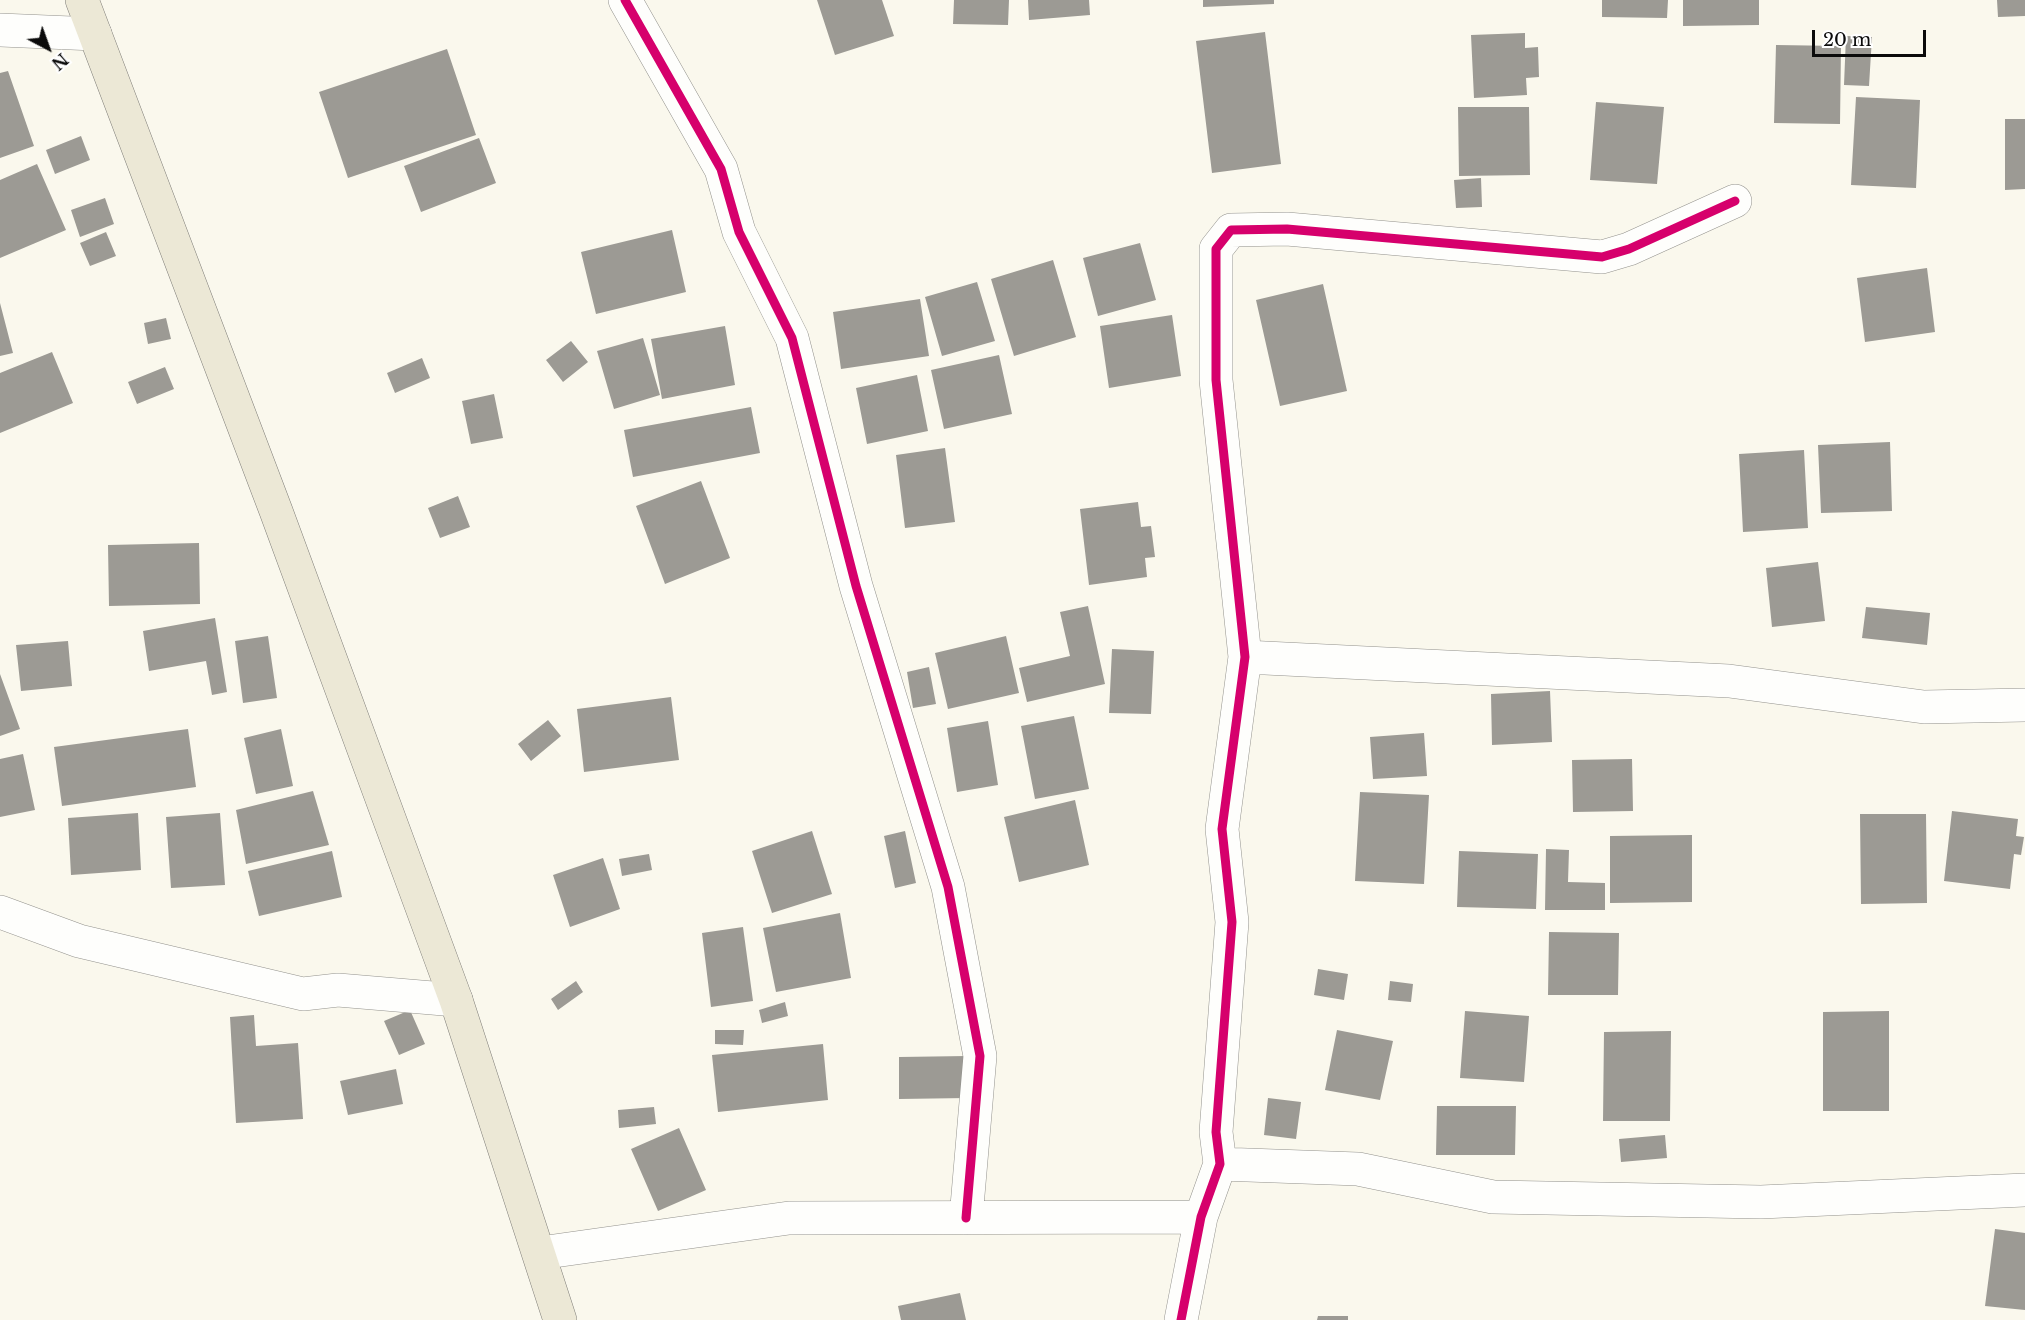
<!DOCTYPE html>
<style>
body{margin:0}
#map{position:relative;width:2025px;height:1320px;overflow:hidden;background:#faf8ed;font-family:"Libre Baskerville",serif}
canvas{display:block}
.north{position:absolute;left:18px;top:18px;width:60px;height:60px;-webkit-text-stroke:4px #fff;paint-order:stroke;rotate:139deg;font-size:16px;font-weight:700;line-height:24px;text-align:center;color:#0b0b0b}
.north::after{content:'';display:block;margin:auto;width:21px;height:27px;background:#0b0b0b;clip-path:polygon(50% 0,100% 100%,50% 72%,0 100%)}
.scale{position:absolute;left:1812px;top:30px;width:114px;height:27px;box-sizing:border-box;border:3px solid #0b0b0b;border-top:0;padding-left:8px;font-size:18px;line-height:21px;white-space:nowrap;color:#0b0b0b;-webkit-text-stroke:4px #fff;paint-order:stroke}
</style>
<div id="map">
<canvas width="2025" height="1320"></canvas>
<div class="north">N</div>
<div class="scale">20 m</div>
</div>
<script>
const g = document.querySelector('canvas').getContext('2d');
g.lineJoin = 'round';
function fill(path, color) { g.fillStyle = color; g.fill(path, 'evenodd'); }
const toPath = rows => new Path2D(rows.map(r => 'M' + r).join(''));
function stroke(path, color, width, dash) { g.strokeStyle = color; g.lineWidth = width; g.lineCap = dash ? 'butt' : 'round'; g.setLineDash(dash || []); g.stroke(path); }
const building = toPath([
 [817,0,882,0,894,36,835,55],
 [954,0,1009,0,1008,25,953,24],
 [1028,0,1089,0,1090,15,1029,20],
 [1203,0,1274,0,1274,4,1203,7],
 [1602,0,1668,0,1667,18,1602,17],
 [1683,0,1759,0,1759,25,1683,26],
 [1997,0,2025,0,2025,16,1998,17],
 [1265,32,1281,164,1212,173,1196,41],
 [1525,33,1525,48,1538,47,1539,77,1526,78,1527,95,1474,98,1471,35],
 [1846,36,1872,37,1869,86,1844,85],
 [1776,45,1841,46,1840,124,1774,123],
 [447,49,476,135,348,178,319,92],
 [8,71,34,146,0,158,0,73],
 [1856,97,1920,100,1916,188,1851,185],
 [1596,102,1664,107,1657,184,1590,180],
 [1458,107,1529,107,1530,175,1459,176],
 [2005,119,2025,119,2025,189,2005,190],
 [81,136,90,160,55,174,46,150],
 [479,138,496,183,421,212,404,166],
 [37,164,66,230,0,258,0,180],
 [1481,178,1482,207,1456,208,1454,180],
 [105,198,114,224,80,237,71,210],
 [672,230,686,292,596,314,581,252],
 [106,232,116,256,90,266,80,243],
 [1140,243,1156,300,1098,316,1083,258],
 [1053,260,1076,337,1014,356,991,279],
 [1927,268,1935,332,1865,342,1857,278],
 [977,282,995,341,942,356,925,297],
 [1323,284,1347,391,1280,406,1256,300],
 [920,299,929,356,841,369,833,312],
 [0,303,13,353,0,356],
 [1172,315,1181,376,1109,388,1100,326],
 [166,318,171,339,148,344,144,323],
 [725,326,735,385,662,399,651,339],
 [643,338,660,395,614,409,597,351],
 [571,341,588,362,563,382,546,360],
 [52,352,73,403,0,433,0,373],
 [999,355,1012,414,944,429,931,370],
 [422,358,430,378,395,393,387,373],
 [165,367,174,389,137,404,128,382],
 [917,375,928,431,867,444,856,388],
 [494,394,503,438,471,444,462,401],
 [751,407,760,453,633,477,624,430],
 [1890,442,1892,511,1821,513,1818,445],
 [945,448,955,522,905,528,896,455],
 [1804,450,1808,528,1743,532,1739,454],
 [701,481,730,558,665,584,636,506],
 [458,496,470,527,440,538,428,508],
 [1138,502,1141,527,1151,526,1155,557,1145,558,1147,577,1089,585,1080,509],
 [199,543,200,604,109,606,108,545],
 [1818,562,1825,621,1772,627,1766,568],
 [1088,606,1105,684,1027,702,1019,668,1070,656,1060,612],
 [1866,607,1930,613,1927,645,1862,638],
 [215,618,227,692,212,695,206,661,149,671,143,631],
 [268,636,277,698,243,703,235,641],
 [1006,636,1019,693,948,709,935,653],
 [68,641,72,686,21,691,16,645],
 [1112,649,1154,651,1151,714,1109,713],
 [929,667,936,704,913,708,907,672],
 [0,674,20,729,0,736],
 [1550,691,1552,742,1492,745,1491,694],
 [671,697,679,760,584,772,577,709],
 [1074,716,1089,789,1035,799,1021,726],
 [548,720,561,736,531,761,518,744],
 [988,721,998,785,957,792,947,728],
 [188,729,196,787,62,806,54,747],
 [281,729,293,786,256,794,244,738],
 [1424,733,1427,776,1373,779,1370,737],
 [23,754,35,810,0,817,0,759],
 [1632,759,1633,811,1573,812,1572,760],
 [313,791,329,845,246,864,236,810],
 [1360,792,1429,795,1424,884,1355,881],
 [1075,800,1089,865,1019,882,1004,817],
 [1952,811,2018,819,2016,836,2024,837,2021,855,2014,854,2010,889,1944,881],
 [138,813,141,870,71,875,68,818],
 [220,813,225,885,171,888,166,817],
 [1860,814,1926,814,1927,903,1861,904],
 [812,831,832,894,772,913,752,851],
 [905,831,916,883,895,888,884,836],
 [1692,835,1692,902,1610,903,1610,836],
 [1546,849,1569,850,1568,882,1605,883,1605,910,1545,910],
 [332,851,342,897,259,916,248,871],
 [1459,851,1538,854,1536,909,1457,907],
 [649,854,652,870,622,876,619,859],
 [603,858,620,909,570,927,553,875],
 [840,913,851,978,776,992,763,928],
 [743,927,753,1001,711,1007,702,933],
 [1549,932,1619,933,1618,995,1548,995],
 [1318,969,1348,974,1344,1000,1314,995],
 [576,981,583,992,558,1010,551,999],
 [1390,981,1413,984,1411,1002,1388,1000],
 [785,1002,788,1016,762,1023,759,1010],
 [410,1010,425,1044,399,1055,384,1021],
 [1465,1011,1529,1016,1524,1082,1460,1078],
 [1889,1011,1889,1111,1823,1111,1823,1012],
 [254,1015,256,1046,298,1043,303,1119,236,1123,230,1017],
 [715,1030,744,1030,743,1045,715,1044],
 [1337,1030,1393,1041,1380,1100,1325,1090],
 [1671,1031,1670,1121,1603,1121,1604,1032],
 [823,1044,828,1100,718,1112,712,1055],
 [967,1056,967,1098,899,1099,899,1057],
 [396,1069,403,1104,348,1115,340,1081],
 [1268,1098,1301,1102,1296,1139,1264,1135],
 [1437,1106,1516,1106,1515,1155,1436,1155],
 [654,1107,656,1124,619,1128,618,1110],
 [679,1128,706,1190,658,1211,631,1149],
 [1665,1135,1667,1158,1621,1162,1619,1139],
 [1995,1229,2025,1233,2025,1310,1985,1306],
 [960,1293,966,1320,901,1320,898,1306],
 [1318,1316,1348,1316,1348,1320,1317,1320]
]);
const minor = toPath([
 [625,0,721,169,739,232,792,338,856,586,948,887,980,1056,966,1218],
 [0,30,95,34],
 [1245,657,1729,681,1924,707,2025,705],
 [0,912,79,941,303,994,338,990,456,1000],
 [1220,1164,1358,1169,1493,1197,1761,1202,2025,1190],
 [540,1253,789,1218,1201,1217],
 [1181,1320,1201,1217,1220,1164,1216,1132,1232,922,1222,829,1245,657,1216,380,1216,249,1231,230,1287,229,1602,257,1629,249,1735,201]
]);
const major = toPath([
 [82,0,276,511,456,1000,560,1320]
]);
const cycleway = toPath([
 [625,0,721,169,739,232,792,338,856,586,948,887,980,1056,966,1218],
 [1181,1320,1201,1217,1220,1164,1216,1132,1232,922,1222,829,1245,657,1216,380,1216,249,1231,230,1287,229,1602,257,1629,249,1735,201]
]);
fill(building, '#9c9a94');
stroke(minor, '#93928d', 34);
stroke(major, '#807f7a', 34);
stroke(minor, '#fefefc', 33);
stroke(major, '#ece8d6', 33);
stroke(cycleway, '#d6006c', 9);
</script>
